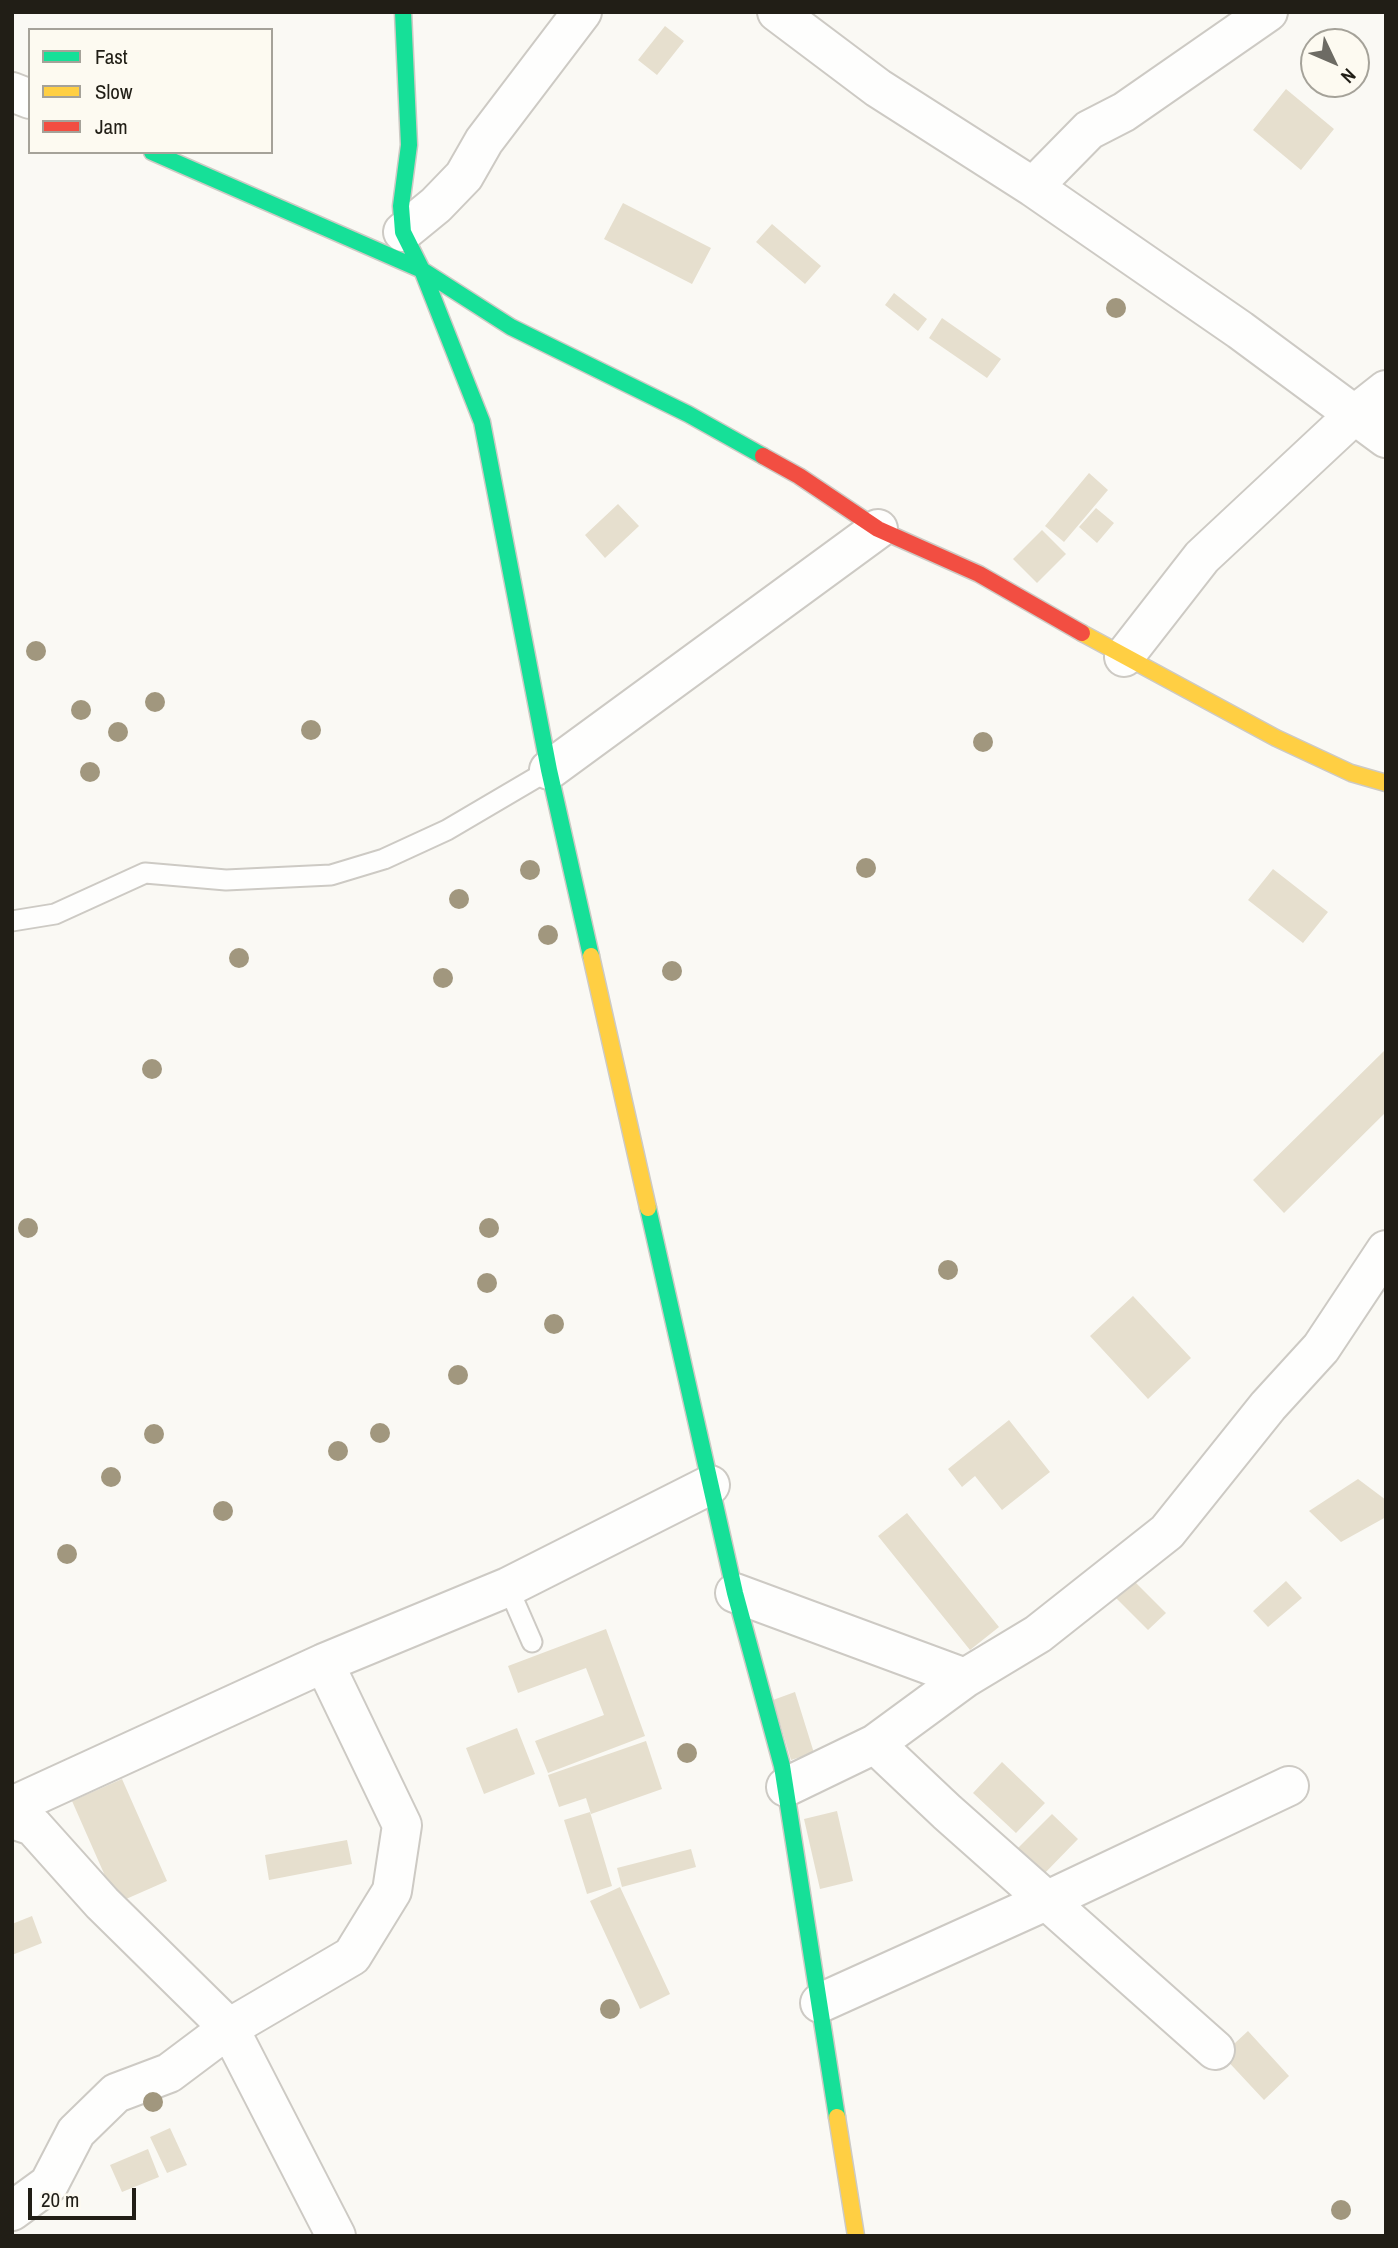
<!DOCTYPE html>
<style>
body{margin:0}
#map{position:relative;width:1398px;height:2248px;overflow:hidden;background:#faf9f4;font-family:"Archivo Narrow",sans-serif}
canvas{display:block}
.frame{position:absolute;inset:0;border:14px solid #211e16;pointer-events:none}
.legend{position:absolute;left:28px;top:28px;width:245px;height:126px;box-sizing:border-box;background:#fdfaf1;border:2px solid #a5a299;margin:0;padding:9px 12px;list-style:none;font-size:21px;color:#211e16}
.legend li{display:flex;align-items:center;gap:14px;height:35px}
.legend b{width:35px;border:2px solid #a5a299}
.north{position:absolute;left:1300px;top:28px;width:70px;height:70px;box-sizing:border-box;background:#fdfaf1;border:2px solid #a5a299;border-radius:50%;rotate:134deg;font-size:19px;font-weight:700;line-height:28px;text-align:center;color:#211e16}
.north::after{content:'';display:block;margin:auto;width:24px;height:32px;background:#6d6b64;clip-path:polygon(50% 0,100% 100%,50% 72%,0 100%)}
.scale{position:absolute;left:28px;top:2188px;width:108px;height:32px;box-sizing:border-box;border:4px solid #211e16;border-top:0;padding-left:9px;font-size:21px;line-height:24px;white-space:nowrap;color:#211e16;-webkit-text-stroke:5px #fdfaf1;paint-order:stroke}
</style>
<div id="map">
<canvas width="1398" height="2248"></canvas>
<div class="frame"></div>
<ul class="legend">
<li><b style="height:9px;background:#16e098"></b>Fast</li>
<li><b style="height:9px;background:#ffcf43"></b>Slow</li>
<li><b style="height:9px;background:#f24e42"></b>Jam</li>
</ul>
<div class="north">N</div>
<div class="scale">20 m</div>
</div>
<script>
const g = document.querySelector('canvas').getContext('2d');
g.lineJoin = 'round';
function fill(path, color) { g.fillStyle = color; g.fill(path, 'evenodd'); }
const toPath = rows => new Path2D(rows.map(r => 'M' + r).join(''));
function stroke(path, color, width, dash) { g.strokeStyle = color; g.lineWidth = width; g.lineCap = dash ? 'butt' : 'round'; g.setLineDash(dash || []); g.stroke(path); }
const building = toPath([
 [665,26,684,41,657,75,638,60],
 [1286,89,1334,129,1301,170,1253,130],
 [623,203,711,248,692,284,604,239],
 [772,224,821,266,805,284,756,242],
 [894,293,927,319,918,331,885,305],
 [942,318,1001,359,987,378,929,338],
 [1089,473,1108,490,1064,542,1045,526],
 [618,504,639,526,605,558,585,535],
 [1096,508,1114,523,1097,543,1079,527],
 [1042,530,1066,554,1037,583,1013,559],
 [1273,869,1328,912,1303,943,1248,900],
 [1386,1049,1386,1112,1284,1213,1253,1180],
 [1133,1296,1191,1358,1148,1399,1090,1336],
 [1009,1420,1050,1472,1002,1510,975,1476,962,1487,948,1469],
 [1358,1479,1386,1500,1386,1517,1341,1542,1309,1511],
 [907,1513,999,1627,970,1650,878,1536],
 [1134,1581,1166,1613,1148,1630,1116,1598],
 [1286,1581,1302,1598,1268,1627,1253,1611],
 [606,1629,645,1736,548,1773,535,1741,604,1715,586,1668,518,1693,508,1666],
 [795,1692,814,1753,791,1760,773,1700],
 [517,1728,535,1774,484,1794,466,1748],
 [646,1741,662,1789,591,1814,586,1798,559,1807,548,1775],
 [1002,1762,1045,1803,1016,1833,973,1793],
 [122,1779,167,1881,117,1903,72,1801],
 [837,1811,853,1881,820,1889,804,1819],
 [590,1812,612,1886,587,1894,564,1820],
 [1052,1814,1078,1839,1042,1876,1016,1850],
 [347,1840,352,1864,269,1880,265,1855],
 [691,1849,696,1867,622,1887,617,1868],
 [620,1887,670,1994,640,2009,590,1901],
 [32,1916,42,1943,12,1955,12,1924],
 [1248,2031,1289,2076,1264,2100,1222,2055],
 [170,2128,187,2165,167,2173,150,2137],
 [148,2149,159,2177,122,2192,110,2165]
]);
const lane = toPath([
 [12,921,55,914,145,873,226,880,331,875,384,859,447,830,549,770],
 [508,1587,532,1642]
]);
const street = toPath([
 [777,12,878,88,1033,187,1240,330,1386,438],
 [12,92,30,99],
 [1033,187,1089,130,1124,112,1268,12],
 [403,232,436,205,464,176,484,141,582,12],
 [1124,657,1202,557,1353,416,1386,390],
 [549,770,878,529],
 [735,1593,965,1678],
 [875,1744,947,1812,1215,2050],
 [786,1787,875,1744,965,1678,1038,1634,1167,1532,1268,1406,1321,1348,1386,1250],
 [12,1806,324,1663,508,1587,710,1485],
 [12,1819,33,1826,102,1903,229,2028,336,2236],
 [820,2003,1048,1900,1289,1786],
 [12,2211,49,2184,76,2132,116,2093,169,2073,229,2028,352,1956,392,1891,402,1825,324,1663]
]);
const fast = toPath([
 [403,12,409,145,401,206,403,232,422,270,482,422,549,770,591,956],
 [152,152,422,270,511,327,688,414,763,456],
 [648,1208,735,1593,782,1766,837,2117]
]);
const slow = toPath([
 [1082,633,1276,738,1351,773,1386,783],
 [591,956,648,1208],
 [837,2117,856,2236]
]);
const jam = toPath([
 [763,456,799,476,878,529,979,574,1082,633]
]);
const trees = [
 [1116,308],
 [36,651],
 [155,702],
 [81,710],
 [311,730],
 [118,732],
 [983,742],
 [90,772],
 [866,868],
 [530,870],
 [459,899],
 [548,935],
 [239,958],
 [672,971],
 [443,978],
 [152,1069],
 [28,1228],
 [489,1228],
 [948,1270],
 [487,1283],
 [554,1324],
 [458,1375],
 [380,1433],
 [154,1434],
 [338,1451],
 [111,1477],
 [223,1511],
 [67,1554],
 [687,1753],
 [610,2009],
 [153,2102],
 [1341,2210]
];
fill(building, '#e6dfce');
stroke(lane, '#cdcac4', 23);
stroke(street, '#cdcac4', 42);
stroke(fast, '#cdcac4', 19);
stroke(slow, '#cdcac4', 19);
stroke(jam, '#cdcac4', 19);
stroke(lane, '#fefefd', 19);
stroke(street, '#fefefd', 38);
stroke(fast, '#16e098', 16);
stroke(slow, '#ffcf43', 16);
stroke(jam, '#f24e42', 16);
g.fillStyle = '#a1977e';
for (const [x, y] of trees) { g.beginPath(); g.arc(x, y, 10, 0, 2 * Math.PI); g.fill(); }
</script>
